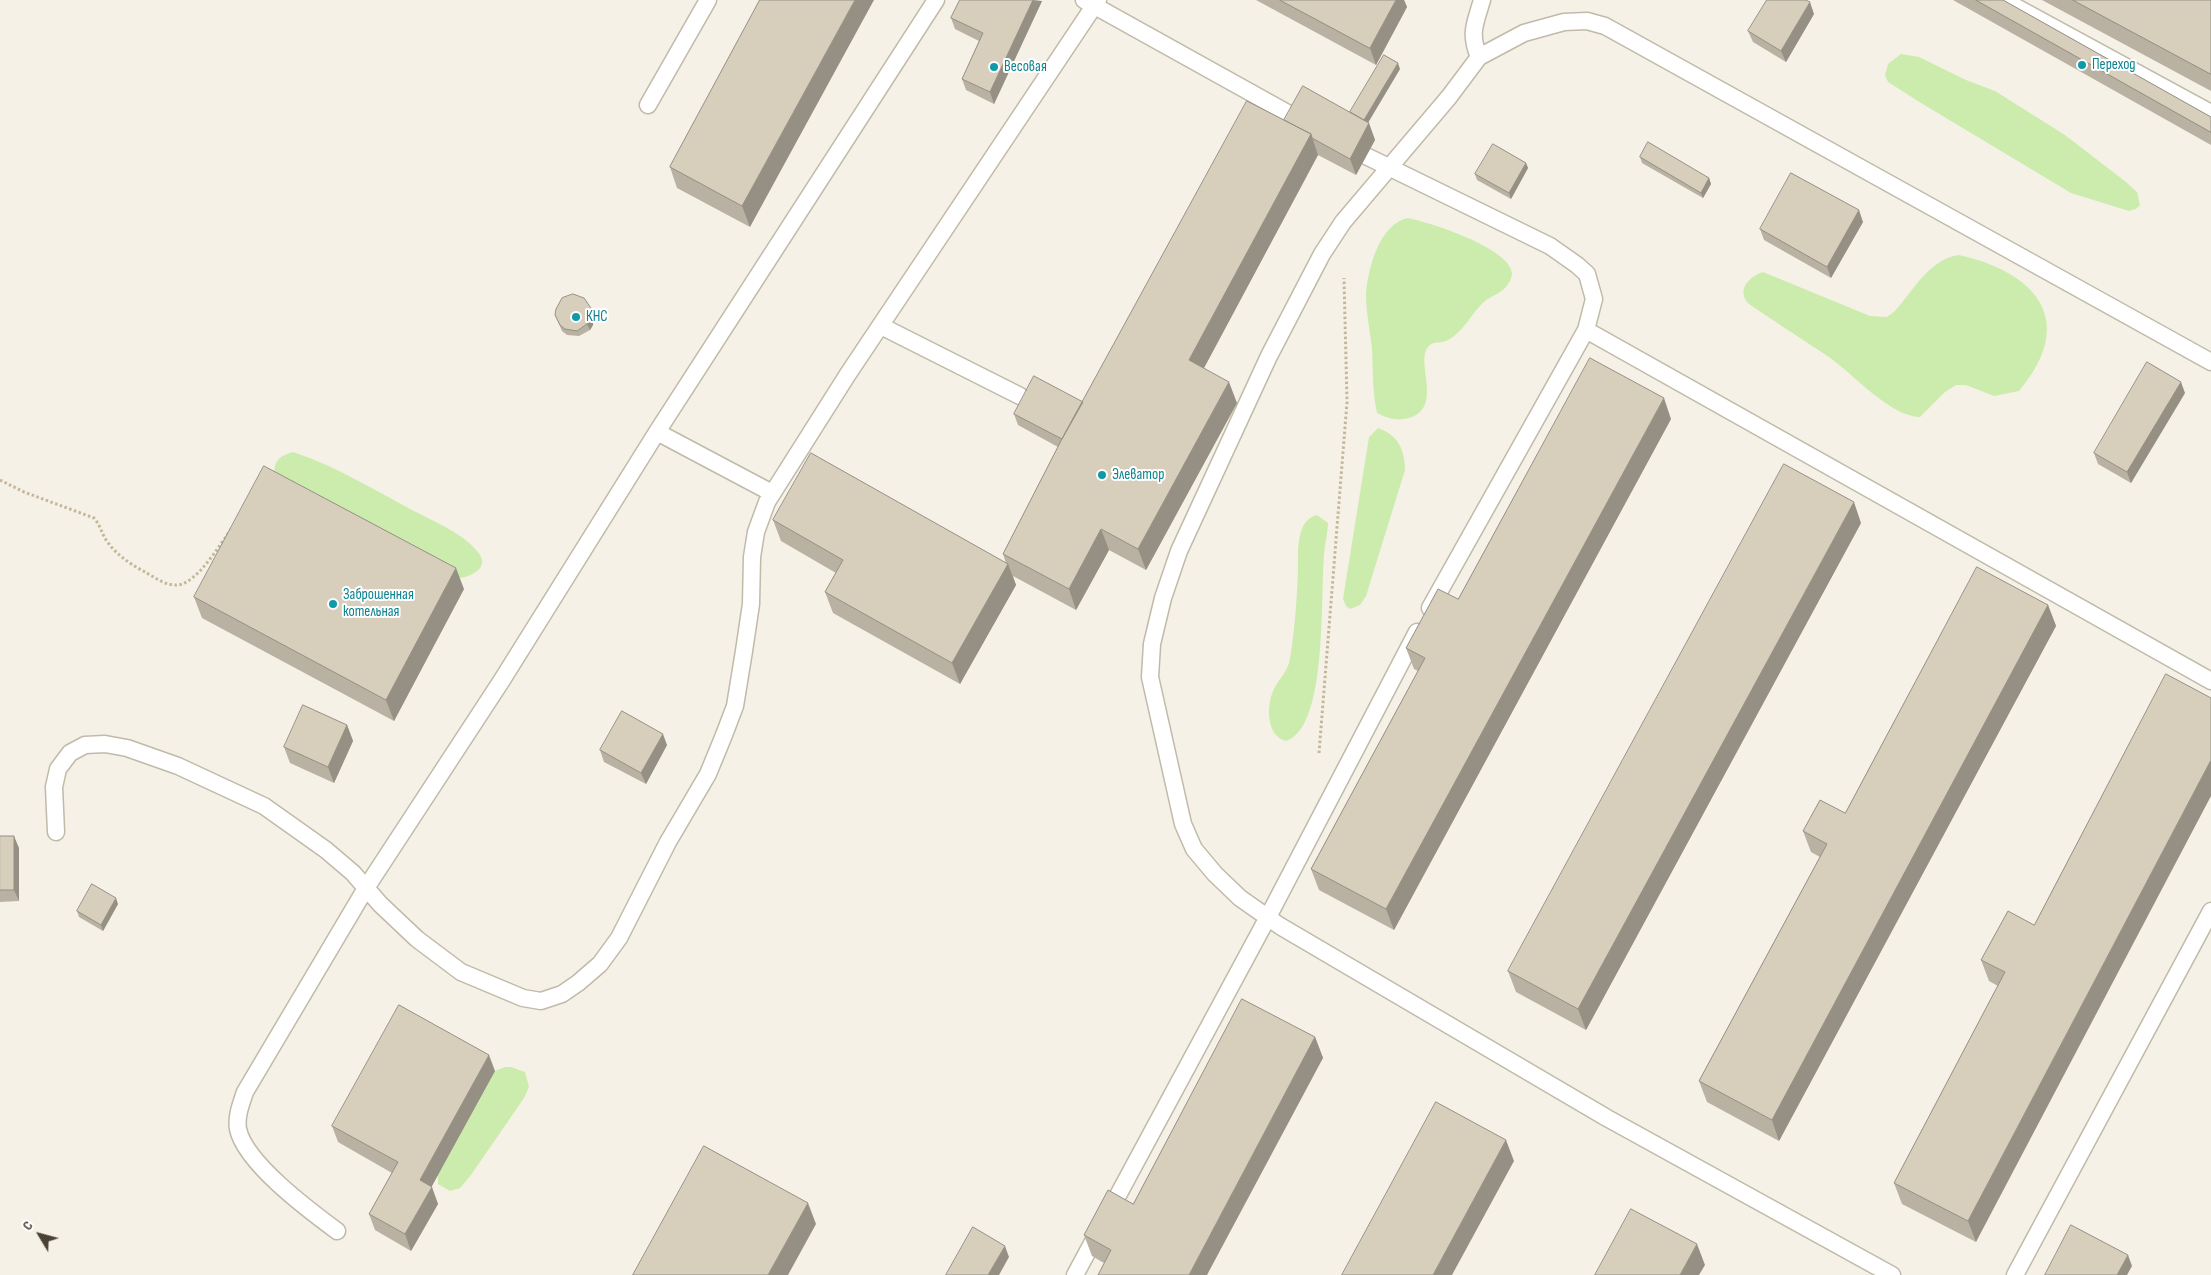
<!DOCTYPE html>
<html>
<head>
<meta charset="utf-8">
<style>
  body { margin:0 }
  #map { position:relative; width:2211px; height:1275px; overflow:hidden; background:#f5f1e7; font-family:"Sofia Sans Condensed",sans-serif }
  canvas { display:block }
  .north { position:absolute; left:15px; top:1210px; width:50px; height:50px; -webkit-text-stroke:4px #fff; paint-order:stroke; rotate:307deg; font-size:14px; font-weight:700; line-height:20px; text-align:center; color:#494235 }
  .north::after { content:''; display:block; margin:auto; width:18px; height:22px; background:#494235; clip-path:polygon(50% 0,100% 100%,50% 72%,0 100%) }
</style>
</head>
<body>
<div id="map">
<canvas width="2211" height="1275"></canvas>
<div class="north">С</div>
</div>
<script>
const c = document.querySelector('canvas').getContext('2d');
c.lineJoin = 'round';
function fill(path, color) { c.fillStyle = color; c.fill(path, 'evenodd'); }
function trace(path, color, width, dash) { c.strokeStyle = color; c.lineWidth = width; c.lineCap = dash ? 'butt' : 'round'; c.setLineDash(dash || []); c.stroke(path); }
function drawText(font, color, halo, rows, align = 'center') {
  c.font = font + ' "Sofia Sans Condensed",sans-serif'; c.lineWidth = 4; c.setLineDash([]); c.textBaseline = 'middle'; c.strokeStyle = halo; c.fillStyle = color; for (const [text, x, y, turn = 0] of rows) {
    c.save(); c.translate(x, y); c.rotate((+turn || 0) * Math.PI / 180); c.textAlign = isNaN(turn) ? turn : align; if (halo) c.strokeText(text, 0, 0); c.fillText(text, 0, 0); c.restore();
  }
}
fill(new Path2D(`
  M1901 54 1919 57 1966 80 1995 91 2065 135 2126 182 2137 192 2140 205 2136 209 2129 211 2071 193 1921 103 1888 82 1885 75 1888 64Z
  M1408 218C1429 222 1510 248 1512 273 1512 279 1508 285 1504 289 1498 294 1490 297 1485 301 1472 312 1464 332 1448 340 1441 344 1434 340 1428 347 1415 363 1444 408 1409 418 1397 421 1389 419 1377 413 1372 391 1373 370 1372 348 1370 331 1366 312 1366 294 1368 269 1379 224 1408 218Z
  M1959 255C2035 272 2079 320 2019 391L1994 396 1966 385H1956L1945 392 1920 417C1891 417 1853 374 1829 357 1802 339 1775 322 1749 304 1736 291 1748 277 1763 272L1870 316 1887 317 1895 311C1913 291 1929 259 1959 255Z
  M1378 428C1398 435 1405 450 1405 470L1366 596 1360 605 1350 609 1346 606 1343 599 1369 437Z
  M293 452C336 466 376 491 416 512 437 523 462 533 477 551 491 566 474 576 460 578L288 484 274 473C275 459 280 456 293 452Z
  M1317 515 1328 523C1328 531 1326 538 1325 546 1319 584 1330 727 1286 741 1266 736 1266 705 1274 689 1279 679 1288 671 1290 659 1295 628 1297 598 1298 568 1298 551 1296 520 1317 515Z
  M505 1067H511L525 1072 529 1087 524 1098 471 1175 460 1188 450 1191 438 1184V1175L495 1071Z`), '#ccecad');
const service = new Path2D(`
  M1084 0 1300 120
  M2003 0 2211 113
  M1479 57C1469 33 1475 24 1482 0
  M648 105 708 0
  M1366 156 1550 246 1577 265 1587 274 1594 299 1586 330 1430 608
  M881 326 1020 396
  M1586 330 2211 681
  M657 432 772 493
  M56 832 54 787 58 769 70 753 85 745 105 744 127 748 178 766 264 806 326 850 353 873 380 904 417 939 461 972 523 998 541 1001 562 994 578 983 600 964 619 938 668 842 708 774 724 735 735 706 744 651 751 604 752 557 756 532 767 502 848 374 1098 0
  M337 1231C310 1211 245 1163 238 1129 236 1116 241 1104 245 1092L366 888 502 680 657 432 936 0
  M1075 1275 1268 917 1417 632
  M1892 1275 1607 1118 1280 926 1240 898 1215 874 1194 849 1183 824 1150 677 1152 644 1163 598 1179 551 1269 356 1322 254 1343 222 1449 97 1479 57 1524 33 1564 22 1587 21 1605 26 2211 362
  M2015 1275 2211 911`);
trace(service, '#c1baa9', 19);
trace(new Path2D(`
  M0 480 24 492 94 518C101 526 102 536 109 544 118 556 132 565 145 572 154 577 166 586 177 585 197 584 220 544 232 528
  M1319 753 1347 402 1344 278`), '#c4b799', 3, [2.5, 2.5]);
trace(service, '#fff', 16);
fill(new Path2D(`
  M760 0 750 227 677 188 670 167Z
  M960 0 1042 1 994 104 966 90 962 79 979 41 955 29 951 18Z
  M1256 0H1404L1407 7 1376 65Z
  M1953 0H2003L2211 117V145Z
  M2042 0H2211V91Z
  M1814 14 1786 62 1753 42 1748 31Z
  M1400 69 1368 122 1375 140 1356 175 1318 155 1204 368 1237 403 1146 570 1109 550 1076 610 1013 576 1016 585 960 684 833 613 825 592 836 573 781 541 773 520 1006 563 1003 554 1058 447 1018 425 1014 414 1083 402 1284 120 1350 112Z
  M1640 157 1709 178 1711 184 1703 198 1642 163Z
  M1526 163 1528 168 1511 199 1477 180 1475 174Z
  M1863 222 1831 278 1764 240 1760 229Z
  M593 313V325L590 330 579 336 567 335 562 331 555 315Z
  M2185 393 2131 483 2098 464 2094 453Z
  M1671 419 1394 930 1319 890 1311 869 1418 671 1414 669 1406 648 1458 599Z
  M1861 523 1586 1030 1516 992 1508 971Z
  M464 589 394 721 202 618 194 597Z
  M2048 605 2056 626 1779 1141 1707 1102 1699 1081 1820 857 1811 852 1803 831 1845 813Z
  M347 725 353 741 334 783 290 763 284 747Z
  M667 745 646 784 604 762 600 750Z
  M0 836 19 848V901L0 902Z
  M118 904 103 931 79 917 77 911Z
  M2034 925 1976 1242 1902 1204 1894 1183 1998 986 1989 981 1981 960Z
  M1315 1037 1323 1058 1104 1263 1092 1256 1084 1235 1133 1204Z
  M495 1071 431 1187 438 1204 411 1251 375 1230 369 1214 392 1173 338 1142 332 1126Z`), '#b9b1a2');
fill(new Path2D(`
  M855 0H874L750 227 742 206Z
  M1033 0 1042 1 994 104 990 92Z
  M1396 0H1404L1407 7 1376 65 1370 48Z
  M1810 2 1814 14 1786 62 1781 51Z
  M1398 63 1400 69 1362 133 1360 127Z
  M1369 123 1375 140 1356 175 1350 159Z
  M1311 134 1318 155 1197 381 1189 360Z
  M1526 163 1528 168 1511 199 1509 193Z
  M1709 178 1711 184 1703 198 1701 193Z
  M1859 210 1863 222 1831 278 1827 267Z
  M591 308 593 313V325L590 330 587 324Z
  M1229 382 1237 403 1146 570 1138 549Z
  M2181 382 2185 393 2131 483 2127 472Z
  M1664 398 1671 419 1394 930 1386 909Z
  M1854 502 1861 523 1586 1030 1578 1009Z
  M1101 529 1109 550 1076 610 1069 589Z
  M1008 564 1016 585 960 684 952 663Z
  M456 568 464 589 394 721 386 700Z
  M2048 605 2056 626 1779 1141 1772 1120Z
  M347 725 353 741 334 783 328 767Z
  M663 734 667 745 646 784 641 773Z
  M2211 760V796L1976 1242 1968 1221Z
  M14 836 19 848V901L14 890Z
  M116 898 118 904 103 931 101 925Z
  M1315 1037 1323 1058 1207 1275H1189Z
  M489 1055 495 1071 426 1197 420 1180Z
  M1506 1140 1514 1161 1452 1275H1433Z
  M432 1187 438 1204 411 1251 405 1234Z
  M808 1203 816 1224 788 1275H768Z
  M1697 1244 1705 1265 1699 1275H1680Z
  M1005 1246 1009 1257 999 1275H988Z
  M2128 1255 2132 1266 2127 1275H2117Z`), '#969084');
const building = new Path2D(`
  M760 0H855L742 206 670 167Z
  M960 0H1033L990 92 962 79 983 33 951 18Z
  M1280 0H1396L1370 48Z
  M1767 0H1806L1810 2 1781 51 1748 31Z
  M1976 0H2003L2211 117V132Z
  M2073 0H2211V74Z
  M1384 55 1398 63 1364 120 1350 112Z
  M1303 86 1369 123 1350 159 1312 138 1311 134 1284 120Z
  M1247 101 1311 134 1189 360 1229 382 1138 549 1101 529 1069 589 1003 554 1065 433Z
  M1648 142 1709 178 1701 193 1640 157Z
  M1493 144 1526 163 1509 193 1475 174Z
  M1791 173 1859 210 1827 267 1760 229Z
  M573 294 584 298 591 308V319L587 324 577 331 565 329 560 325 555 315 556 309 562 298Z
  M1590 358 1664 398 1386 909 1311 869 1425 658 1406 648 1438 589 1458 599Z
  M2147 362 2181 382 2127 472 2094 453Z
  M1034 376 1083 402 1062 439 1014 414Z
  M811 453 1008 564 952 663 825 592 843 560 773 520Z
  M1784 464 1854 502 1578 1009 1508 971Z
  M264 466 456 568 386 700 194 597Z
  M1977 567 2048 605 1772 1120 1699 1081 1827 844 1803 831 1820 800 1845 813Z
  M2166 674 2211 698V760L1968 1221 1894 1183 2005 972 1981 960 2008 911 2034 925Z
  M303 705 347 725 328 767 284 747Z
  M622 711 663 734 641 773 600 750Z
  M0 836H14V890H0Z
  M92 884 116 898 101 925 77 911Z
  M1242 999 1315 1037 1189 1275H1098L1111 1250 1084 1235 1108 1190 1133 1204Z
  M399 1005 489 1055 420 1180 432 1187 405 1234 369 1214 398 1162 332 1126Z
  M1436 1102 1506 1140 1433 1275H1342Z
  M704 1146 808 1203 768 1275H633Z
  M1631 1209 1697 1244 1680 1275H1595Z
  M2071 1225 2128 1255 2117 1275H2045Z
  M973 1227 1005 1246 988 1275H946Z`);
fill(building, '#d7cebc');
trace(building, '#969084', 1);
for (const [x, y, r, color] of [
  [2082,65,5,"#0f9aa8"],
  [994,67,5,"#0f9aa8"],
  [576,317,5,"#0f9aa8"],
  [1102,475,5,"#0f9aa8"],
  [333,604,5,"#0f9aa8"]
]) { const dot = new Path2D(); dot.arc(x, y, r, 0, 2 * Math.PI); c.fillStyle = color; c.fill(dot); trace(dot, '#fff', 2); }
drawText('15px', '#0d838f', '#fff', [
  ["Переход",2092,65],
  ["Весовая",1004,67],
  ["КНС",586,317],
  ["Элеватор",1112,475],
  ["Заброшенная",343,595],
  ["котельная",343,612]
], 'left');
</script>
</body>
</html>
